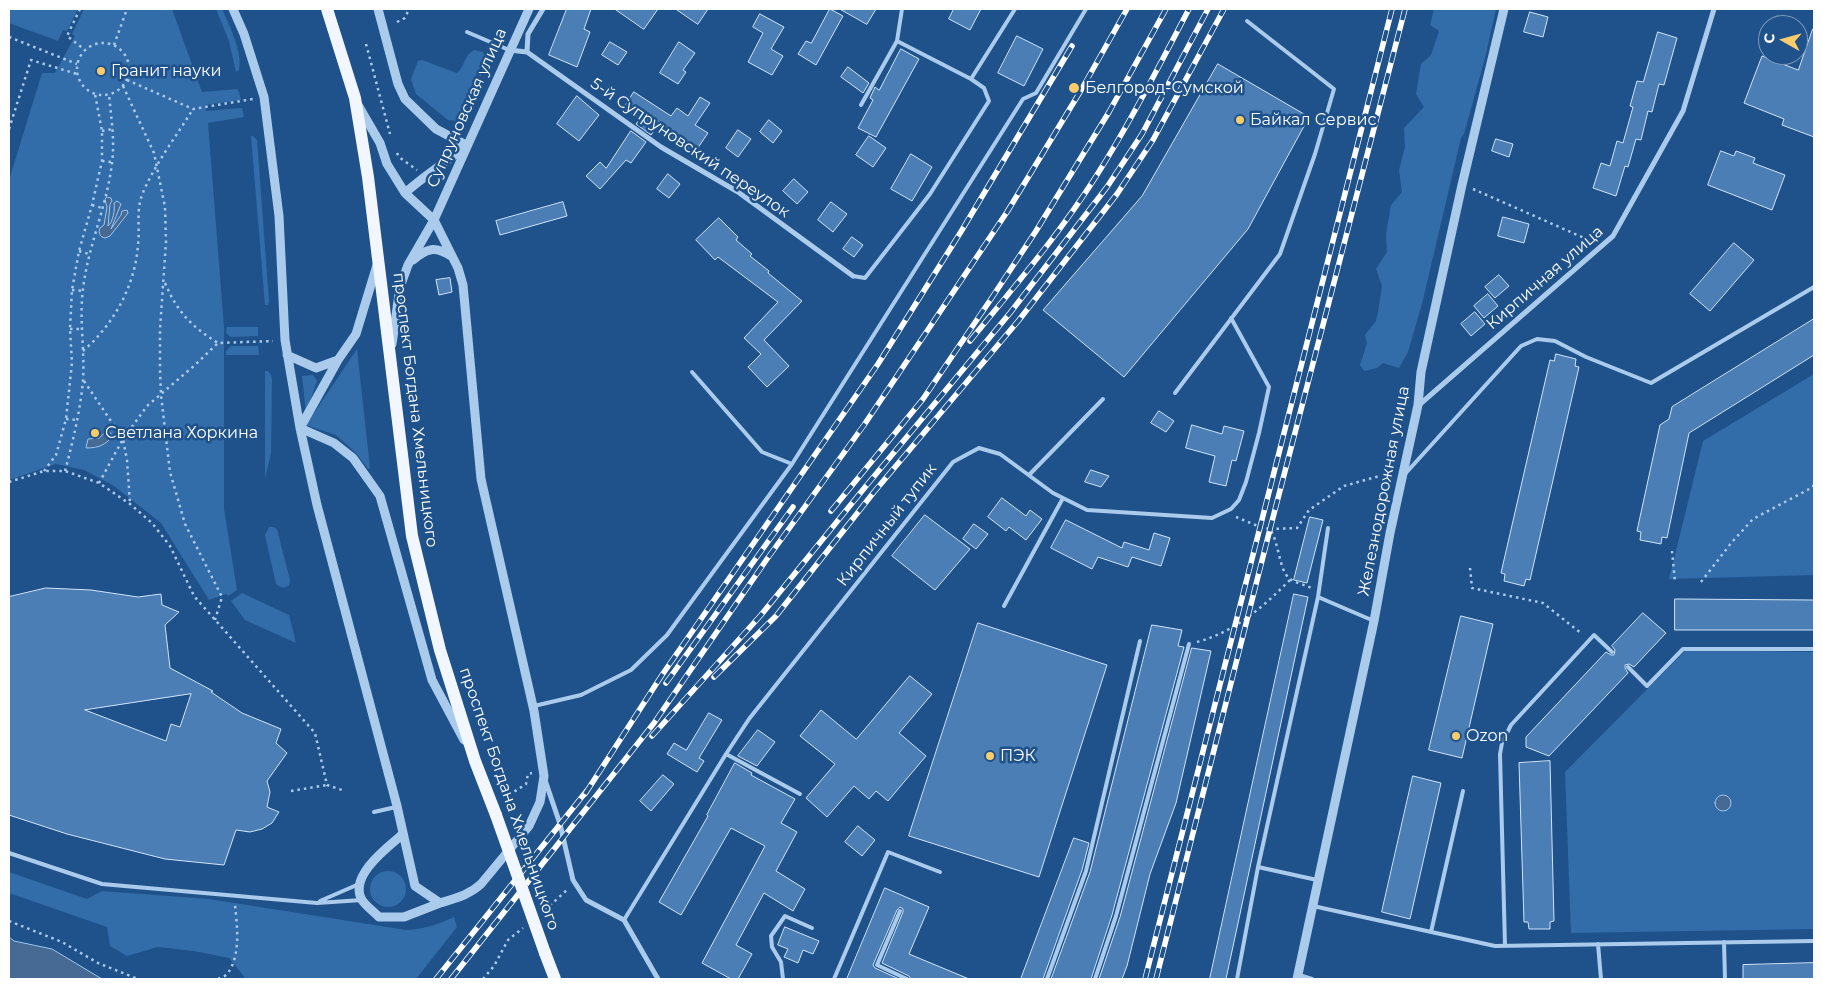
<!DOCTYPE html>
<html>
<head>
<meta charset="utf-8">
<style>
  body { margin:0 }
  #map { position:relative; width:1823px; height:988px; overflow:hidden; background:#1f528b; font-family:Montserrat,sans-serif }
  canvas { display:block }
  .frame { position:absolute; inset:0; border:10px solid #fff; pointer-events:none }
  .north { position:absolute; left:1758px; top:15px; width:50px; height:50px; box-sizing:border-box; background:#1f528b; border:1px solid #7997b9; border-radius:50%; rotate:277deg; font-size:14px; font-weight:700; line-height:20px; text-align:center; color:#fff }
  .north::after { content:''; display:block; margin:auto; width:18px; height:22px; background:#facc6b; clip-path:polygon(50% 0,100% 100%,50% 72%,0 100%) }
</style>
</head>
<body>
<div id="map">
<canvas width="1823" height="988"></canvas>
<div class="frame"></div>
<div class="north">С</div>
</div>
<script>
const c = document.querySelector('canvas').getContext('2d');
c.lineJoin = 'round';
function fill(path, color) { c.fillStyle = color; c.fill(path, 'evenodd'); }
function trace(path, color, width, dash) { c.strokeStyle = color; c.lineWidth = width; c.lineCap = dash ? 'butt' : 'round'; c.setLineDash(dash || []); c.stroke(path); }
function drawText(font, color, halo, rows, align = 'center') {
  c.font = font + ' Montserrat,sans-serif'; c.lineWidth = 5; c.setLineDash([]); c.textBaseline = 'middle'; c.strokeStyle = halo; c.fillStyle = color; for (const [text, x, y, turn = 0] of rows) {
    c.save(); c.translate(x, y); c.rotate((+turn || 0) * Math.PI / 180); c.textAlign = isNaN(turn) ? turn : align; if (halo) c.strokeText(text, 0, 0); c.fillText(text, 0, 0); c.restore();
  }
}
fill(new Path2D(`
  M9 9H78L67 31 63 30 58 41 9 23Z
  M84 9H172L202 92 238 89 241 100 205 105 206 111 242 108 244 117 208 123 224 327V509L237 590 228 596 226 594 209 600 161 523 114 486 84 470 56 464 9 480V180L42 73H55L75 36 72 34Z
  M216 9H222C229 25 243 52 239 70L236 72 229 41Z
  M1434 9H1496L1485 58 1464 134 1461 138 1422 304 1408 352 1399 368 1383 363 1377 368 1364 371 1360 365 1367 343 1365 335 1376 321 1378 312 1382 286 1376 269 1387 252 1386 234 1391 205 1402 192 1399 170 1405 147 1404 128 1424 107 1416 94 1421 64 1431 55 1439 31 1430 25Z
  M474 50 483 52 485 57 468 93 463 109 456 121 448 120 416 94 411 79 418 61 422 60 457 73C465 66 464 55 474 50Z
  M251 136H253L257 140 269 301 268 305H265Z
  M227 327H258V336L231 337 226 333Z
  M231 346H258L259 355H226V351Z
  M357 349 370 468 368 469 356 453 336 435 306 425Z
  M265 371H268L271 375 272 380 271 453 265 479Z
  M1814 374V575L1669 579 1703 441Z
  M313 375 317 381 306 413 302 376Z
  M269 527H273L277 529 290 580 289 585C284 589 281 588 276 584L265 535Z
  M242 593 289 615 296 643 245 620 231 601Z
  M1686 650 1814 652V929L1571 933 1565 772Z
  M370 889a18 18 0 1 1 36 0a18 18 0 1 1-36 0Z
  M9 872 87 899 102 891 209 899 406 930C424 929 437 925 454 917L457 927 416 979H246L229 958 194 951 158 947 127 956 110 946 107 927 9 893Z`), '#326ca9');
const water = new Path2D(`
  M107 197 111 198 112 201 110 204 108 226C113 222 115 210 114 203L117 201 121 204 111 229 121 215 122 211 127 210 128 213 110 236 105 238C100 237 98 233 100 228L104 225 107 207 105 200Z
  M108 430 113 436C105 445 99 448 86 448L88 439 99 438Z
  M1715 803a8 8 0 1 1 16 0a8 8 0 1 1-16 0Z
  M9 937 14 941 52 949 102 979H9Z`);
fill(water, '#466a93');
trace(water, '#9fc6ed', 1);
const building = new Path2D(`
  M567 9H591L584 29 590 32 577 67 549 55Z
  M615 9H658L644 29Z
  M676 9H708L698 24Z
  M830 9 843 16 816 65 798 54 806 41 811 43Z
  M840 9H876L867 24Z
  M954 9H981L970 30 949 19Z
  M1530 12 1548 17 1543 37 1524 32Z
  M760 14 784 27 771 49 783 56 772 75 748 62 763 33 753 27Z
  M1813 29H1814V137L1782 125 1784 119 1744 103 1762 56 1798 70Z
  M1658 32 1677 38 1664 85 1659 84 1652 112 1648 111 1641 140 1636 139 1628 167 1625 166 1616 196 1593 188 1601 163 1610 166 1617 141 1623 143 1633 107 1630 106 1637 81 1643 82Z
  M1017 36 1043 49 1024 86 998 73Z
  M610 42 627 52 618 65 602 55Z
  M679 42 695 53 683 70 686 72 678 84 660 73Z
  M901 49 919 59 876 137 858 128 873 100 870 98 875 87 879 90Z
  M1218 64 1309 117 1248 229 1124 377 1043 310 1142 196Z
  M848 67 869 83 863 93 841 77Z
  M634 92 671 116 677 108 688 116 700 97 710 103 695 125 708 133 693 155 656 128 651 135 636 124 640 119 624 108Z
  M577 96 599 115 579 141 557 124Z
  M769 120 782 131 773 143 760 132Z
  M738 130 751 139 738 157 726 148Z
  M631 131 646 142 631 163 626 160 600 189 586 176 600 162 606 168Z
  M869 136 886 148 873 167 856 155Z
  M1496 139 1513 144 1509 157 1492 151Z
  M1721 151 1734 156 1736 151 1755 158 1753 163 1785 175 1772 210 1708 185Z
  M911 154 932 167 912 201 891 189Z
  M668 174 680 184 669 198 657 189Z
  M794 179 808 192 797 204 783 191Z
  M563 202 567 216 500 235 496 221Z
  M831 202 847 214 833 232 818 220Z
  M1503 217 1529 224 1524 243 1498 236Z
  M719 218 738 237 736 240 752 254 750 256 769 271 768 273 802 301 764 340 789 366 767 387 748 367 761 354 744 338 778 302 718 257 715 260 696 240Z
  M852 237 863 245 854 257 843 249Z
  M1734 243 1754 260 1710 311 1690 294Z
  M1499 275 1509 286 1495 298 1485 287Z
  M450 278 452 292 439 295 436 280Z
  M1488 294 1498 306 1484 318 1474 306Z
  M1475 312 1485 324 1471 336 1461 324Z
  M1814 319V355L1689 433 1667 538 1662 537 1661 544 1640 540 1641 532 1637 531 1660 425 1669 419 1672 407Z
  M1556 354 1576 359 1575 366 1579 367 1530 580 1526 579 1524 586 1504 581 1505 574 1501 573 1550 360 1554 361Z
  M1159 411 1174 421 1166 432 1151 423Z
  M1192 425 1222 434 1224 426 1244 431 1236 461 1232 460 1226 486 1209 482 1215 456 1186 448Z
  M1091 470 1109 476 1101 487 1085 482Z
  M1002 498 1026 516 1030 510 1042 519 1026 540 1009 527 1006 531 988 517Z
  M925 515 970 549 935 590 892 556Z
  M1310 517 1323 520 1307 583 1294 580Z
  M1066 520 1122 548 1124 542 1149 550 1154 533 1170 538 1161 566 1132 557 1128 567 1098 557 1092 569 1051 548Z
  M974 524 988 534 976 549 963 539Z
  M46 588 91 590 138 597 161 594 162 605 179 612 165 625 170 668 213 691 211 692 242 713 281 729 276 743 287 753 267 781 270 792 267 807 279 812 272 823 262 829 250 832 236 830 224 865 165 859 67 834 9 815V597ZM191 694 180 727 171 724 166 741 85 710Z
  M1294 594 1308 597 1226 979H1210Z
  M1675 599 1814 600V630H1675Z
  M1643 613 1666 633 1634 667 1629 664 1625 665V668L1628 673 1549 756 1526 747V737L1606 652 1611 655H1614L1615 650 1612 646Z
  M1461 616 1493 624 1462 758 1429 750Z
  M978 623 1107 665 1039 877 909 836Z
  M1152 625 1182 630 1178 646 1184 647 1112 915 1091 979H1051L1090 872Z
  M1192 648 1211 651 1176 803 1150 874 1127 966 1122 979H1099L1120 917Z
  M910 676 932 694 899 733 926 756 888 801 876 791 869 799 854 786 827 817 806 798 835 764 800 736 821 710 856 739Z
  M709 713 722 720 699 758 704 761 697 772 667 754 674 743 686 750Z
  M758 730 775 742 757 766 738 756Z
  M1550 761 1554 921 1550 922V929H1529L1528 922H1524L1519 763Z
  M735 763 752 773 751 775 795 799 781 823 797 832 776 871 805 889 793 911 764 893 736 945 752 954 738 979H731L702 963 765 846 731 828 681 915 659 902 708 816 707 815Z
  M663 775 674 784 651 811 640 801Z
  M1413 776 1441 783 1410 919 1382 912Z
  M858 826 875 840 862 856 845 842Z
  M1074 838 1089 843 1082 870 1043 979H1021Z
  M885 888 929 907 909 954 969 979H911L909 976 882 963 903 912V909L900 907 897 910 873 965 875 968 899 979H847Z
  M785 927 819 941 813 954 803 950 798 963 784 957 788 949 778 945Z
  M1814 963V979H1743V965Z`);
fill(building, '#4b7eb5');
trace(building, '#d0e4f9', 1);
trace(new Path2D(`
  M80 9 67 36 85 50
  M397 22 405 18 409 9
  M9 37 77 64
  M77 69a26 26 0 1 1 52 0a26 26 0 1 1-52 0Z
  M366 44 390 134
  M114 45 127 9
  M127 80 193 109 253 99
  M123 86 154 153 165 207 166 242 160 329V370L161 395 170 472 185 524 222 597 215 620
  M471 93 488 58
  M9 129 31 60 77 74
  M102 131 113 129
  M397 153 399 157 417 170
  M102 161 112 162
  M1473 189 1591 241
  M92 205 102 208
  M79 251 89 254
  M165 283C178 313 191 326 218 343
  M72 290 83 291
  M70 329H81
  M83 351C114 324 135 286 138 245 140 227 136 212 142 195 154 165 176 137 193 109
  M84 381 123 439 127 460 130 503
  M66 419 78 420
  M44 471 56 455 66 419 72 363 70 329 72 290 79 251 92 205 102 161V131L95 94
  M65 471C73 441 80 412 83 381 85 350 79 320 83 289 88 246 107 206 112 163 115 140 111 117 109 94
  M9 482 44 471H65L99 483 130 504 152 523 170 546 194 596 315 733 327 785 342 790
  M99 483 123 439 147 406 195 365 218 343 273 341
  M1236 517 1260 527 1270 529C1279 542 1279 570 1289 578 1294 583 1304 584 1311 588
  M1270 529 1297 528 1309 510 1344 486 1383 475 1392 476
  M1672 551 1675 582
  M1470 568 1472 588 1543 603 1582 634
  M1701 582 1732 542 1753 519 1813 487 1814 482
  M1197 642C1235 632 1263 607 1290 580
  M291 791 327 785
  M509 795 526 784 528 774 532 773
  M545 910 568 889
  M9 921 62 942 98 963 138 979
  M218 979C222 977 226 976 228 973 241 954 237 926 235 905
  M483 979 494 966 508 940 523 928`), '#abcbec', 2.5, [2.5, 4]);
trace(new Path2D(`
  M467 32 509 50
  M897 41 971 79
  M861 105 897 41 902 9
  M853 276 865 278 930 194 989 101 984 88 971 79 1015 9
  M692 372 762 452 792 464
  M1175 393 1280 254 1315 154 1334 89 1247 21
  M1405 474 1521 346 1537 339 1555 341 1586 357 1651 383 1814 287
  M1029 475 1103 399
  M1318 597 1328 528
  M1004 606 1063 498
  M1628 667 1647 686 1683 649H1814
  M534 706 581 695 631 670 667 635 792 464 1023 99 1036 93 1086 9
  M726 754 800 794
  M374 812 396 807
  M9 853 102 884 317 903 362 900
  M1258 867 1317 880
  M320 901 359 884
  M1313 906 1495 946 1814 941
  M900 911 877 965 907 979
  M624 920 726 754 749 719 953 462 979 448 1000 454 1053 493 1087 510 1212 518 1231 509 1239 500 1246 482 1259 433 1269 387 1231 318
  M1431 932 1463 791
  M1724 942 1725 979
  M1598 944 1601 979
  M1505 946 1500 754 1502 743 1511 725 1594 635 1612 652
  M1299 975 1312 979
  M783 979 781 962 772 947 771 936 785 916 812 928
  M834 979 888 852 940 872
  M1047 979 1086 871 1140 641
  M1095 979 1116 916 1189 644
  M1237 979 1258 867 1318 597 1374 621`), '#abcbec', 4);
trace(new Path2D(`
  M509 50 527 52 661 147 738 192 853 276
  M527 52 528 34 543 9
  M1419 405 1613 236 1683 111 1714 9
  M545 780 560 824 573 880 586 900 624 920 658 979`), '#abcbec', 5);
trace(new Path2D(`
  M233 9 244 34 264 97 279 216 285 340 300 428 317 505 397 806 415 886 440 903C456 898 469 895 481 884L529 826 540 802 544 776 534 711 481 479 463 285 458 268 434 220 405 193 387 164 380 143 358 105
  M378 9 398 84 405 99 436 129 466 145
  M405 193C424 176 445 163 464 147
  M413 260C427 248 435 246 451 256
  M392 344 400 287 408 265 434 220 529 9
  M287 355 316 368 338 360
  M300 428 334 443 353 458 380 496 432 680 464 740
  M300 428 338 360 356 334 377 265
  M403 834C388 847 348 876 362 900 366 906 374 912 379 917H404L440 903
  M1297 979 1374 621 1390 533 1418 405 1421 372 1462 185 1504 9`), '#abcbec', 9);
trace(new Path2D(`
  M327 9 355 98 368 177 412 536 440 650 475 761 496 815
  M545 953 555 979`), '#f1f6ff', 12);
const rail = new Path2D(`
  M970 341C1013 288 1058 236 1095 178 1130 123 1159 66 1189 9
  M831 511 923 399 991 299 1036 231 1109 112 1166 9
  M714 677 776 616 874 492 1019 320 1117 194 1153 140 1224 9
  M666 683 793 507
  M652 736 761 615 866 486 1010 313 1107 187 1142 134 1208 9
  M585 794 662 675 878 364 962 230 1072 46
  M436 979 589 788
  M451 979 654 723 767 559 864 425 1007 212 1080 92 1127 9
  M1145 979 1392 9
  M1156 979 1270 529 1405 9`);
trace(rail, '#fff', 5.5);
trace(rail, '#1f528b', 4, [11]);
trace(new Path2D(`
  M496 815 545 953`), '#f1f6ff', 12);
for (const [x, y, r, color] of [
  [101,71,5,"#facc6b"],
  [1074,88,6,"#facc6b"],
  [1240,120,5,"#facc6b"],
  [95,433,5,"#facc6b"],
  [1456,736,5,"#facc6b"],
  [990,756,5,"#facc6b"]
]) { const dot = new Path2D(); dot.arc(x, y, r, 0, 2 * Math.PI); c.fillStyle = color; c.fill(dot); trace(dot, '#1f528b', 2); }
drawText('16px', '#fff', '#1f528b', [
  ["Гранит науки",111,71],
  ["Белгород-Сумской",1085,88],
  ["Байкал Сервис",1250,120],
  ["Светлана Хоркина",105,433],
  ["Ozon",1466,736],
  ["ПЭК",1000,756]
], 'left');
drawText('16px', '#fff', '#1f528b', [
  ["Супруновская улица",467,108,-66],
  ["5-й Супруновский переулок",690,148,34],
  ["Кирпичная улица",1545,278,-41],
  ["проспект Богдана Хмельницкого",415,410,83],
  ["Железнодорожная улица",1384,491,-79],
  ["Кирпичный тупик",887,525,-52],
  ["проспект Богдана Хмельницкого",509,799,71]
]);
</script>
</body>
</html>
